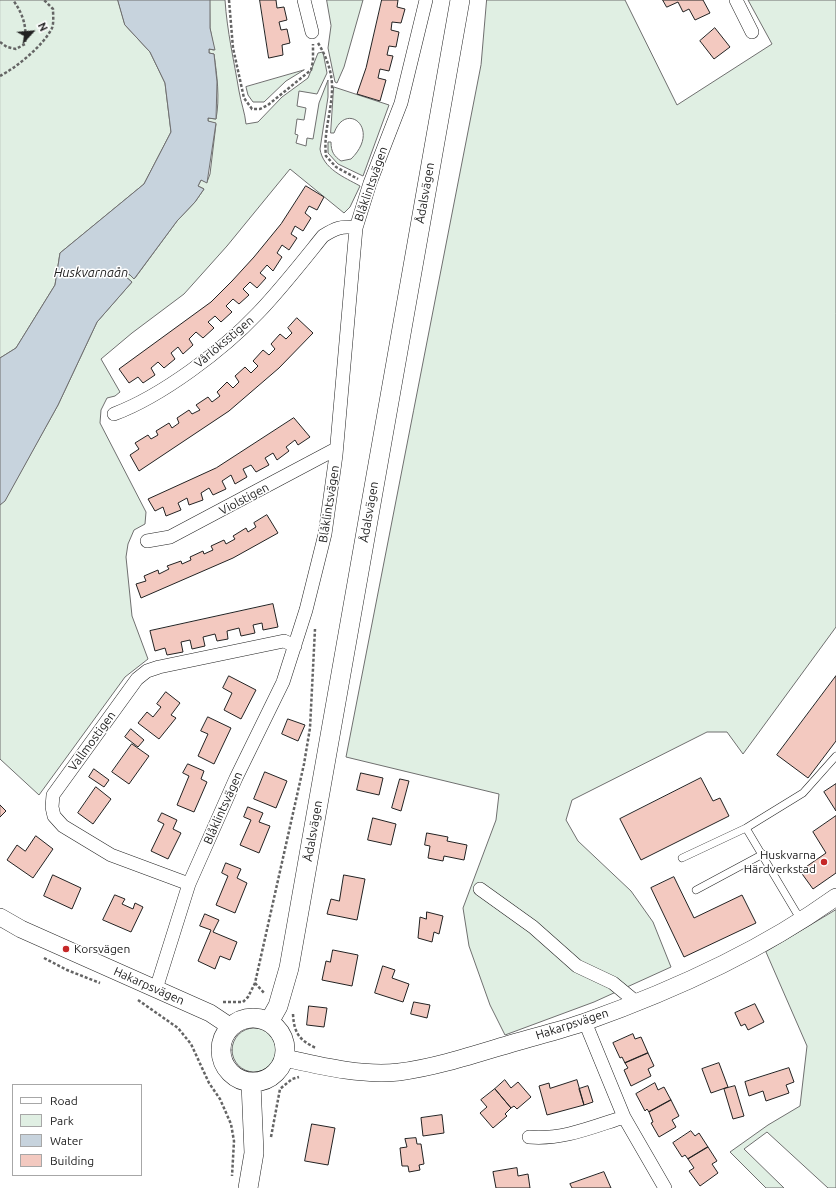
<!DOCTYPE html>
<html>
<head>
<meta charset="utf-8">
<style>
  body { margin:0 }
  #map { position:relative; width:836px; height:1188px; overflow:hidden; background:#fff; font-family:Ubuntu,sans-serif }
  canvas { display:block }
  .legend { position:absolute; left:12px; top:1084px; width:130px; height:92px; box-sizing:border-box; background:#fff; border:1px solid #a7a7a7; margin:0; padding:5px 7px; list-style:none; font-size:12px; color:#222 }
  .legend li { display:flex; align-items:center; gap:8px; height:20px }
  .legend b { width:20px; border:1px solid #a7a7a7 }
  .north { position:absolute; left:12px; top:12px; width:40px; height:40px; -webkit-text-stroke:3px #fff; paint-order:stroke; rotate:64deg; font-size:11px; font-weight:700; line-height:16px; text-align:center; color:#222 }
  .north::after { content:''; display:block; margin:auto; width:14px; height:18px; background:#222; clip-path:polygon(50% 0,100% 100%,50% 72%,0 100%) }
</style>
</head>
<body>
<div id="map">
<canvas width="836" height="1188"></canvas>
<ul class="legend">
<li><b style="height:5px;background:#fff"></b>Road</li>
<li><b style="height:11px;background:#e0efe3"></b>Park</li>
<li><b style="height:11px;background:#c7d3dd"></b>Water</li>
<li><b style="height:11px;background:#f3c9c0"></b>Building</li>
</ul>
<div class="north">N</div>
</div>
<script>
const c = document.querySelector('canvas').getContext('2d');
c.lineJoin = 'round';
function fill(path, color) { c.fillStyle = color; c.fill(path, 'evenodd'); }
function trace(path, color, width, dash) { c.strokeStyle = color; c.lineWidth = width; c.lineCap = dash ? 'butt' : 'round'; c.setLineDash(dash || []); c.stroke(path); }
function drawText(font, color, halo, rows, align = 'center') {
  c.font = font + ' Ubuntu,sans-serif'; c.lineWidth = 3; c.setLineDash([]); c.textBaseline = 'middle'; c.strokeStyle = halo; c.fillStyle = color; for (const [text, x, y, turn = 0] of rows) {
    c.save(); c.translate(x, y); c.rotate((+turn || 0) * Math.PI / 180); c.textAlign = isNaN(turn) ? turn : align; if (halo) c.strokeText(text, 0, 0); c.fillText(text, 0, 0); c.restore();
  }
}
const green = new Path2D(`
  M0 0H118L125 25 150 52 165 83 171 132 144 184 60 253 55 285 16 348 0 358Z
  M210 0H225C227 31 234 61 239 91 241 103 245 113 246 124L258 122 282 97 308 78 318 53 323 52 327 73 317 94 299 91 297 106 306 108 304 120 297 119 295 134 298 135 296 143 306 146 307 138 313 139 319 103 328 80V97L320 149C323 169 344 177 360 186L350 207 344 213 290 169 227 246 184 294 132 333 101 359 120 392 115 396 107 398 101 410 100 423 146 512 145 524 134 530 128 544 126 557 132 616 148 659 125 677 39 795 0 759V505L5 500 58 405 97 322 132 282 126 277 128 274 135 278 177 221 195 202 204 189 198 186 201 180 207 182 210 174 216 124 208 121V118L216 119C220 98 217 76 214 54L209 53V49L214 50 210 28Z
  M327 0H363L344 67 337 83 335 82 328 48 331 26Z
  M487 0H625L677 105 772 44 748 0H836V627L743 754 727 732H707L572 800 566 820 578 841 631 891 653 922 671 967 594 1002 505 1035 490 1005 469 946 463 908 496 820 499 794 346 757 481 65Z
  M304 70 286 81 264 102H253L248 95 246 87Z
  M334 87 389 105 363 176 338 164 328 153V142H331C331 152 334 156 341 161L351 159C382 129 346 100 334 133H331Z
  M836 910V1188H828L767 1132 744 1149 784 1188H766L730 1152 768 1125 800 1106 807 1046 766 952Z
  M232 1050a22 22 0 1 1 44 0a22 22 0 1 1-44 0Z`);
fill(green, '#e0efe3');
trace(green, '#6f6f6f', 1);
const water = new Path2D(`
  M118 0H210V28L215 50 209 49V53L214 54 217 82 216 119 208 118V121L216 123 207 183 201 180 198 186 204 189 195 202 177 221 134 279 129 274 126 277 132 282 97 322 58 405 5 501 0 505V358L16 348 55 285 60 253 144 184 171 132 165 83 150 52 125 25Z`);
fill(water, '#c7d3dd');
trace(water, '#6f6f6f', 1);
const building = new Path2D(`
  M260 0H276L277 8 284 7 287 20 279 22 281 30 287 29 290 43 282 45 283 55 269 58Z
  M382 0H398L397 7 405 9 401 23 392 22 391 30 399 32 396 47 389 46 387 55 393 56 389 71 380 69 378 78 386 80 380 101 357 94 366 68Z
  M663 0H703L710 13 695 20 689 9 683 12 678 2 667 7Z
  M715 28 730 47 714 59 700 41Z
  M306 186 324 197 317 210 309 206 305 213 311 218 303 231 295 226 291 234 297 238 289 250 282 245 277 253 282 257 273 271 267 265 260 273 266 278 257 288 250 282 243 289 249 295 239 304 233 299 226 306 232 312 221 322 215 316 208 322 214 328 203 338 196 332 189 339 193 345 183 354 178 347 171 353 175 359 164 368 158 362 151 368 155 375 143 383 138 377 129 383 119 369 211 302 232 281 254 257 281 224Z
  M297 318 313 333 279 368 229 411 139 471 130 455 139 449 135 443 148 435 151 439 158 435 156 431 169 423 172 428 179 423 177 418 189 410 192 414 200 410 196 405 208 397 212 402 220 396 217 392 227 382 233 388 239 382 235 376 245 367 251 373 258 366 253 361 263 350 269 355 275 349 271 344 280 334 286 339 292 333 288 328Z
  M294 418 310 437 298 445 295 440 286 447 289 451 277 460 273 453 265 458 269 465 256 472 251 465 243 469 247 477 235 484 231 475 222 481 226 489 213 495 209 488 201 493 203 500 189 505 187 498 178 503 181 510 166 516 163 507 155 511 148 499 216 468Z
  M267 515 278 533 233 558 141 598 136 584 146 581 144 576 158 570 159 574 169 569 167 566 181 561 182 564 191 560 190 557 203 551 204 554 213 550 211 546 224 540 226 544 235 539 233 536 246 528 248 532 256 527 254 523Z
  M273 604 278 627 263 630 262 623 253 625 255 633 241 636 239 628 227 631 228 639 217 641 215 634 203 637 205 646 192 649 190 640 181 642 183 652 167 655 165 648 155 651 150 631Z
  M229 676 256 690 241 719 224 710 232 693 223 688Z
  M836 676V741L808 778 777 755Z
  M166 692 180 703 171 715 176 718 159 739 138 723 147 712 153 717 161 707 157 704Z
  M208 717 231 728 214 764 198 756 208 734 201 731Z
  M288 719 305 725 298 741 282 734Z
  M131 729 144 740 138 747 125 737Z
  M132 744 149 756 129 784 112 772Z
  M188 764 204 771 201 779 207 782 194 812 177 805 189 776 183 773Z
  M94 769 109 780 104 787 89 777Z
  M265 772 287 781 276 808 254 799Z
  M361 773 383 778 379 795 357 790Z
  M701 778 713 801 720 798 729 816 641 860 620 819Z
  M400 779 409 781 401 811 392 808Z
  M836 784V811L824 792Z
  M96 787 111 799 93 824 78 813Z
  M0 805 6 811 0 817Z
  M248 807 263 813 259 822 270 826 259 853 240 845 251 820 244 817Z
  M162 813 177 820 173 829 181 833 168 859 151 851 164 824 158 821Z
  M836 816V873L813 889 800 871 826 853 813 832Z
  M373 818 396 824 391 845 368 840Z
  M427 833 448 837 447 841 467 845 464 860 444 856 443 861 428 858 430 846 425 845Z
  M36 836 53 849 33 878 7 860 17 845 25 851Z
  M226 863 241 869 237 878 247 883 235 913 216 905 228 876 222 873Z
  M53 875 81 888 72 909 44 896Z
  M344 875 365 879 357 920 327 914 331 899 339 901Z
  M674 877 694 918 742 895 756 923 684 957 651 888Z
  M115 895 125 899 122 904 133 909 135 903 143 907 131 932 103 920Z
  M427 912 443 916 439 934 434 932 432 942 418 938 420 917 426 919Z
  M205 914 219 920 213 932 237 942 230 960 220 956 215 969 198 961 211 930 200 926Z
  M333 950 358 955 352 986 322 980 326 961 330 962Z
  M383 966 395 970 392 978 409 984 403 1002 375 993Z
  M414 1002 430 1005 427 1018 411 1014Z
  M755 1004 764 1022 748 1030 745 1024 741 1026 735 1013Z
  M309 1006 327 1008 324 1027 307 1025Z
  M633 1034 635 1039 641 1037 648 1053 625 1063 622 1057 620 1058 613 1043Z
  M648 1053 654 1066 648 1069 651 1076 631 1086 624 1070 628 1068 625 1063Z
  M719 1063 728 1087 711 1093 702 1069Z
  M789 1068 794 1082 786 1085 789 1093 766 1101 763 1091 749 1096 745 1082Z
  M505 1080 511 1088 518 1082 531 1097 517 1109 514 1106 511 1108 495 1089Z
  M577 1080 584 1105 547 1115 539 1086 549 1083 550 1088Z
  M655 1083 658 1090 664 1087 671 1100 649 1112 647 1109 645 1111 636 1094Z
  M588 1086 593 1102 584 1105 579 1089Z
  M735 1086 744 1116 733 1119 724 1089Z
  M495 1089 511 1108 505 1114 507 1116 493 1128 480 1113 487 1107 481 1100Z
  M671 1100 679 1116 672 1120 676 1127 659 1137 651 1123 653 1122 649 1112Z
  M442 1115 444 1133 423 1136 421 1118Z
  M312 1124 335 1128 328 1165 305 1161Z
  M691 1131 695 1136 699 1133 708 1147 688 1159 685 1155 682 1157 673 1143Z
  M416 1138 417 1144H421L424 1164 419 1165 420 1170 409 1172 408 1166H402L400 1148 407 1147 405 1139Z
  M708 1147 717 1161 712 1164 718 1173 700 1186 689 1171 694 1168 688 1159Z
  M517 1168 518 1176 528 1174 530 1188H496L493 1172Z
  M604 1172 611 1188H572L570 1184Z`);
fill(building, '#f3c9c0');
trace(building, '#222', 1);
const service = new Path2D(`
  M746 828 803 793 836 756
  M682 858 746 828 796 912 803 919
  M696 890 763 854`);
const minor = new Path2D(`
  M304 0 312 32
  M736 0 752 32
  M114 414C162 396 223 350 258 313 281 289 302 262 323 236 334 229 342 225 356 228
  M147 541 170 537 332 451 336 455
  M189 884 111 855 63 826 54 816 52 807 53 795 137 679 147 671 159 667 284 641 295 646
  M480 889 533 927 577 966 613 983 636 1002
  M156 989 189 884 236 778 283 682 306 610 325 534 336 455 356 228 370 183 401 103 426 0
  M585 1022 624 1117 665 1188
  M529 1137C563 1140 592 1127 624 1117`);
const tertiary = new Path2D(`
  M0 917 21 929 210 1013 231 1027
  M285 1058C321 1066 361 1076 399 1072 437 1067 476 1054 513 1043 537 1036 562 1030 585 1022 672 991 761 951 836 897`);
const secondary = new Path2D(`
  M221 1050a32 32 0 1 1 64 0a32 32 0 1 1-64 0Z
  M269 1022 278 1006 289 968 460 0
  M248 1188 254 1153 251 1083`);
trace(service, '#222', 8);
trace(minor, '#222', 14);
trace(tertiary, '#222', 18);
trace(secondary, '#222', 20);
trace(new Path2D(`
  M229 0 233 48 244 98 252 109H260L268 105 311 70 313 61V44
  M0 42 7 47 16 49 25 44C27 26 23 14 13 0
  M318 43C326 56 331 69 332 84 333 108 323 131 326 156L336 167 358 179
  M0 76C17 67 44 45 52 28 54 23 53 14 53 9L44 0
  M44 958 67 970 100 983
  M255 983 265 994
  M138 1000 178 1028 191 1044 209 1083 220 1099 231 1124 234 1141 232 1176
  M223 1002H243L248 997 255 983 304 764 310 728 315 629
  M293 1014C294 1033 299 1040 316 1048
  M271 1137 280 1089 292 1079 299 1077`), '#646464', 2.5, [3, 2]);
trace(service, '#fff', 7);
trace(minor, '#fff', 13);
trace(tertiary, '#fff', 17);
trace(secondary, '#fff', 19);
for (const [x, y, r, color] of [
  [824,862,4,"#c62828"],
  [66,949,4,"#c62828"]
]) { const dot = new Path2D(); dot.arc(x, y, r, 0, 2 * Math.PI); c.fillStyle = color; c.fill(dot); trace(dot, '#fff', 1.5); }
drawText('12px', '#222', '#fff', [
  ["Blåklintsvägen",371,184,-71],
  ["Ådalsvägen",425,193,-80],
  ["Vårlöksstigen",224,342,-40],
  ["Violstigen",244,499,-28],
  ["Blåklintsvägen",329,504,-81],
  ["Ådalsvägen",369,512,-80],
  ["Vallmostigen",92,741,-54],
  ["Blåklintsvägen",223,808,-66],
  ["Ådalsvägen",313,831,-80],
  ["Hakarpsvägen",149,986,24],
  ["Hakarpsvägen",572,1024,-18]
]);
drawText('12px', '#222', '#fff', [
  ["Huskvarna",816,855],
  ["Härdverkstad",816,869],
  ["Korsvägen",74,949,"left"]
], 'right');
drawText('italic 13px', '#222', '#fff', [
  ["Huskvarnaån",91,273]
]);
</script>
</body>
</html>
